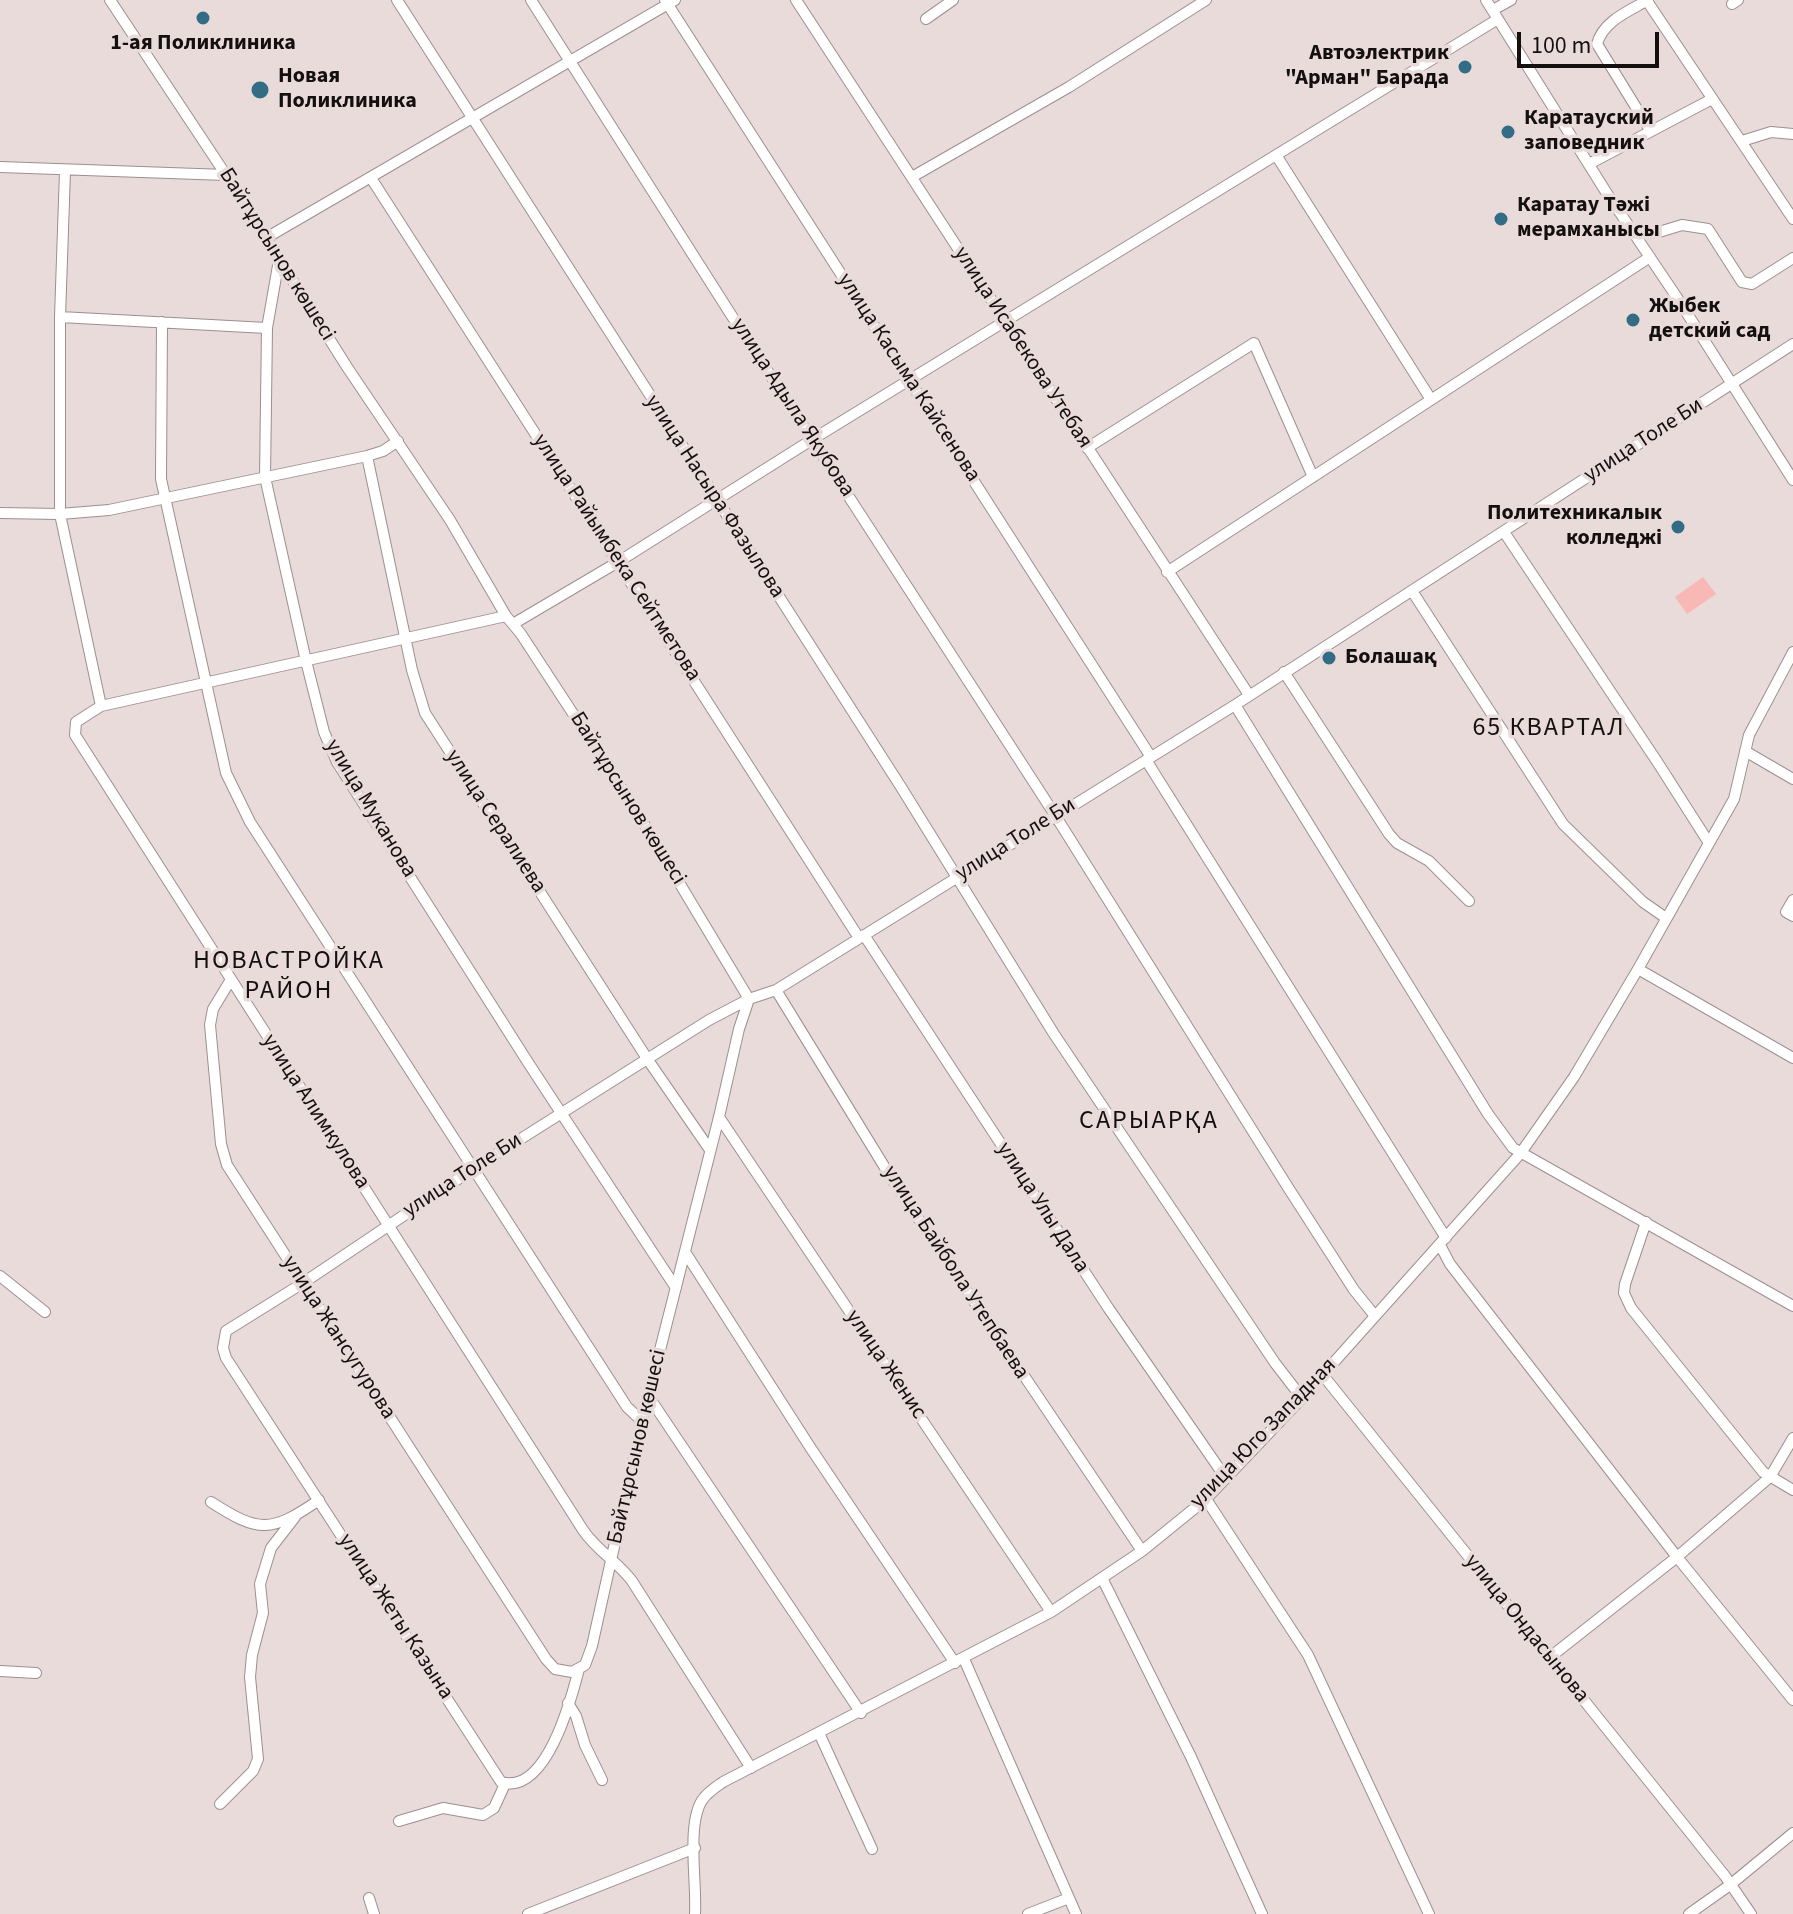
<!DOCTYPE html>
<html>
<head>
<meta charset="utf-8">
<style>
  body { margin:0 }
  #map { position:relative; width:1793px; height:1914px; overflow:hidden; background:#e9dbda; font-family:"Source Sans 3",sans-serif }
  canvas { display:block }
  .scale { position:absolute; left:1517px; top:32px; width:142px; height:36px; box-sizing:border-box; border:4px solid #151010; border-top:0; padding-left:10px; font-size:24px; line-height:28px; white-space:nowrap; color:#151010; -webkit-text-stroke:6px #e9dbda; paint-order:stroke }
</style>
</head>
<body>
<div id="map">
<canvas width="1793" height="1914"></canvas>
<div class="scale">100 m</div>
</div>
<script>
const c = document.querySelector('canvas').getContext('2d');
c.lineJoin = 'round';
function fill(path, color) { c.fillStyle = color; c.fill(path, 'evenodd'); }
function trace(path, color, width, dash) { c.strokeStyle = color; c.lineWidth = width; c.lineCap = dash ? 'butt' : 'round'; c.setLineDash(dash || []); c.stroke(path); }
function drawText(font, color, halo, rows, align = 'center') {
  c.font = font + ' "Source Sans 3",sans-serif'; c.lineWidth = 7; c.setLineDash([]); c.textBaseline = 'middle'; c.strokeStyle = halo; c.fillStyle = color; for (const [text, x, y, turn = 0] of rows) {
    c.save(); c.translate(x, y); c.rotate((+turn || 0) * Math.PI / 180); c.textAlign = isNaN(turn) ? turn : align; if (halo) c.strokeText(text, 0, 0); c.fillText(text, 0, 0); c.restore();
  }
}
fill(new Path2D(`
  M1703 577 1716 594 1687 614 1675 597Z`), '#f8b8b6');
const street = new Path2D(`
  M110 0 226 175 347 367 450 520 506 616 521 634 632 804 749 999 739 1029 719 1117 642 1421 592 1646 585 1665 572 1672 555 1669 546 1659 227 1165 221 1144 210 1025 213 1009 230 981
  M397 0 901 787 1054 1034 1275 1363 1302 1398
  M531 0 728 310 1055 815 1289 1189 1354 1290 1375 1316
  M665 0 1151 757
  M796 0 1249 695
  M1486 0 1606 192 1676 296 1793 480
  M1648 0C1629 11 1603 21 1597 44L1650 130
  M1647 1 1793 219
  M1732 4 1738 0
  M1493 10 1511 0
  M926 19 953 0
  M1742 141 1771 132 1793 134
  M1276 155 1430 398
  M1589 164 1712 99
  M0 167 226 175
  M65 171 60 317V514L101 706
  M912 177 1069 87 1206 0
  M371 178 859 938
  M1659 232 1682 225 1708 229 1742 282 1752 284 1793 258
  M266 238 675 0
  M279 260 267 328 265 477 306 661 324 732 337 762 529 1064 676 1288
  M60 317 267 328
  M162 322 161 479 226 773 250 822 627 1407 642 1421
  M1087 448 1254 343 1313 477
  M367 456 412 670 425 713 648 1060 710 1150
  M0 513 60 514 109 510 367 456 383 451 398 441
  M1504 532 1658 763 1709 843
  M1167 572 1650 257
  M1412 591 1563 824 1643 902 1666 918
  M506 616 101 706 76 722 75 735 583 1530C597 1551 617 1561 632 1581L751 1768
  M513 624 618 562 813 439 1498 19
  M1284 672 1389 834 1397 843 1429 861 1469 901
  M1235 705 1488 1114 1513 1148 1793 1306
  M1745 751 1793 779
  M1146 760 1446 1238
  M1793 900 1786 912 1793 916
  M864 935 1109 1309 1225 1477
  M1638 969 1793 1058
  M776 990 895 1184 1142 1551
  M719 1117 1051 1612
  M1646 1222 1625 1284 1624 1293 1631 1308 1763 1472 1793 1490
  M1440 1245 1450 1264 1677 1557 1793 1700
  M685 1252 810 1447 955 1663
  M0 1276 45 1312
  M1322 1374 1725 1876 1751 1914
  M649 1397 861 1713
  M1206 1499 1308 1655 1429 1914
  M211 1502C259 1533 271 1533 319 1500
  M1102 1578 1191 1757 1262 1914
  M1549 1658 1677 1557 1770 1477 1793 1438
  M964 1659 1076 1914
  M579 1669C571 1700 546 1796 501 1782L226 1358 223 1348 226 1331 303 1283 473 1169 709 1020 749 999 776 990 1235 705 1793 344
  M0 1671 36 1673
  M568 1703 576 1716 585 1745 602 1780
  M819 1733 872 1849
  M220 1804 253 1771 258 1759 250 1677 252 1655 263 1613 260 1584 271 1548 295 1517
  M399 1821 443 1808 483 1815 494 1808 505 1784
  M369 1898 374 1914
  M528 1914 695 1848
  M695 1914C697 1883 686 1822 703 1799 708 1792 716 1787 723 1782L1051 1612 1142 1551 1206 1499 1302 1398 1520 1154 1574 1077 1638 969 1734 799 1749 735 1793 652
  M1028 1914 1069 1898
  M1689 1914 1730 1885 1793 1833`);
trace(street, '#9c8f8f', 12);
trace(street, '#fff', 10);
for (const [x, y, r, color] of [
  [203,18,8,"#336c85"],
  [1465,67,8,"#336c85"],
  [260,90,10,"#336c85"],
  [1508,132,8,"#336c85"],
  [1501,219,8,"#336c85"],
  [1633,320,8,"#336c85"],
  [1678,527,8,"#336c85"],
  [1329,658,8,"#336c85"]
]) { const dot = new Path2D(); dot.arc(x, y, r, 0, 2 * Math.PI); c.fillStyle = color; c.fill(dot); trace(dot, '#e9dbda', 3); }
drawText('bold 22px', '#151010', '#e9dbda', [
  ["1-ая Поликлиника",203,44,"center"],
  ["Автоэлектрик",1449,54,"right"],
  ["\"Арман\" Барада",1449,79,"right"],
  ["Новая",278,77],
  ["Поликлиника",278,102],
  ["Каратауский",1524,119],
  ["заповедник",1524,144],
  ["Каратау Тәжі",1517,206],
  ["мерамханысы",1517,231],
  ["Жыбек",1649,307],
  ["детский сад",1649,332],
  ["Политехникалык",1662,514,"right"],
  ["колледжі",1662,539,"right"],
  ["Болашақ",1345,658]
], 'left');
drawText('22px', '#151010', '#e9dbda', [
  ["Байтұрсынов көшесі",276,255,58],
  ["улица Исабекова Утебая",1022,348,57],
  ["улица Касыма Кайсенова",908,378,57],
  ["улица Адыла Якубова",792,408,57],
  ["улица Толе Би",1644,441,-33],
  ["улица Насыра Фазылова",714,497,57],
  ["улица Райымбека Сейтметова",616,558,57],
  ["Байтұрсынов көшесі",627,799,58],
  ["улица Муканова",370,809,59],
  ["улица Сералиева",495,822,57],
  ["улица Толе Би",1016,840,-32],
  ["улица Алимкулова",315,1112,57],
  ["улица Толе Би",463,1176,-33],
  ["улица Улы Дала",1042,1208,57],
  ["улица Байбола Утепбаева",955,1273,57],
  ["улица Жансугурова",338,1338,57],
  ["улица Женис",885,1365,56],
  ["улица Юго Западная",1264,1434,-46],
  ["Байтұрсынов көшесі",638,1447,-77],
  ["улица Жеты Казына",395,1617,57],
  ["улица Ондасынова",1526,1629,51]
]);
c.letterSpacing = '2px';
drawText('26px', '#151010', '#e9dbda', [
  ["65 КВАРТАЛ",1549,729],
  ["НОВАСТРОЙКА",289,962],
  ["РАЙОН",289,992],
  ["САРЫАРҚА",1149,1122]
]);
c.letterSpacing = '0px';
</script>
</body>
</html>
